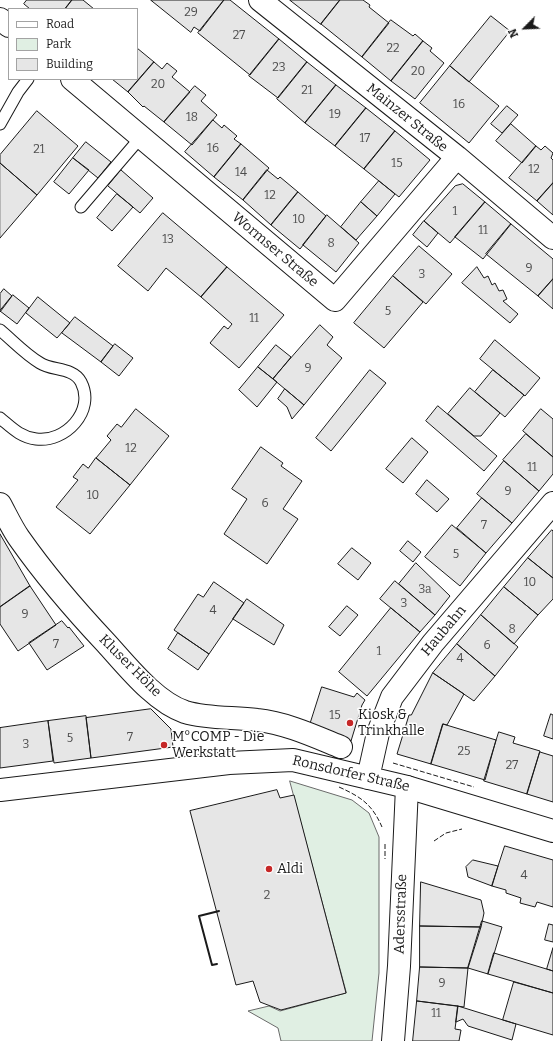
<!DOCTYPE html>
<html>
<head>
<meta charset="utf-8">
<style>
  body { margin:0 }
  #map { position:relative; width:553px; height:1041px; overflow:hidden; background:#fff; font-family:Bitter,serif }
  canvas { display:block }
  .legend { position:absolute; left:8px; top:8px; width:130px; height:72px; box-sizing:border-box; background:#fff; border:1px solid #a3a3a3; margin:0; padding:5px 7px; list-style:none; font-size:12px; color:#1a1a1a }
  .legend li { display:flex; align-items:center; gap:8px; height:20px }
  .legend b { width:20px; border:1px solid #a3a3a3 }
  .north { position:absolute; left:505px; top:8px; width:40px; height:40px; -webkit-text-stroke:3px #fff; paint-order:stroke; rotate:246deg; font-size:11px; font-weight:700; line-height:16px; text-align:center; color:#1a1a1a }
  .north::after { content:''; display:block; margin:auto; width:14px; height:18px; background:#1a1a1a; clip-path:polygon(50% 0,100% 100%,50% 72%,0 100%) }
</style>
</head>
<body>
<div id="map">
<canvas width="553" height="1041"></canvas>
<ul class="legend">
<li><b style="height:5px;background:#fff"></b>Road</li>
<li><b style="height:11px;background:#e0efe3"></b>Park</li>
<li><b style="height:11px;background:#e6e6e6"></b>Building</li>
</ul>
<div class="north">N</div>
</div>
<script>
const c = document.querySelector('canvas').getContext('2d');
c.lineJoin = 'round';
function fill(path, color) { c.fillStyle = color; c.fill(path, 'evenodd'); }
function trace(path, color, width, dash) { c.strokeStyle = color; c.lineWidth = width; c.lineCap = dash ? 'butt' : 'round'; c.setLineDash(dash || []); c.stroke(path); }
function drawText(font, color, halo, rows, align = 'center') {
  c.font = font + ' Bitter,serif'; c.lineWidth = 3; c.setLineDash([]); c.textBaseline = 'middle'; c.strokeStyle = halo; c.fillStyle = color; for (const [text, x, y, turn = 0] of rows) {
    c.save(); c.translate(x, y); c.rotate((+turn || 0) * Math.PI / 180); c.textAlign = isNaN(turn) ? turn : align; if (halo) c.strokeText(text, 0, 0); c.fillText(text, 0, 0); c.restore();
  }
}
const green = new Path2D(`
  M290 781 352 800 369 813 379 837V973L372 1041H281L278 1028 248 1011 269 1006 280 1011 346 993Z`);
fill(green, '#e0efe3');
trace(green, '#6a6a6a', 1);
const building = new Path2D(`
  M27 0H72L65 9H30L24 4Z
  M72 0H83L94 9H65Z
  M151 0H224L200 31 194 27 191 32Z
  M224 0H230L279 39 250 75 198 33Z
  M290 0H340L321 24Z
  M340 0H363L370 5 369 7 389 23 362 57 321 24Z
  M491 16 510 31 469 82 450 66Z
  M391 20 413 36 415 34 423 41 391 81 362 57Z
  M279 39 307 62 278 98 249 76Z
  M423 41 432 48 430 51 444 63 415 99 391 81Z
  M137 48 154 62 128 92 112 79H137Z
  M154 62 162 69 167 63 177 71 172 77 190 92 164 122 144 106 143 107 128 92Z
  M307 62 336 85 305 123 277 99Z
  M450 66 499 106 469 143 420 103Z
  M336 85 366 108 335 146 305 123Z
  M195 86 206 95 201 101 217 115 192 145 164 122Z
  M507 106 518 115 502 133 491 124Z
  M366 108 395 131 364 169 335 146Z
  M37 111 78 146 37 195 0 163V155Z
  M213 120 222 128 224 125 237 136 234 139 241 144 214 177 185 152Z
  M511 124 536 146 522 163 496 141Z
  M395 131 430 160 399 197 364 169Z
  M86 142 111 162 98 178 73 158Z
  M241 144 269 168 243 200 214 177Z
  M536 146 541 150 545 146 553 153 551 158 553 160V183L537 201 509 178Z
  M73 158 89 170 69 194 54 182Z
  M0 163 37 195 0 238Z
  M121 170 153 198 140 213 108 186Z
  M267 170 278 179 280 177 298 192 271 225 243 200Z
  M379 181 395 194 377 216 361 202Z
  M553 183V215L537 201Z
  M463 184 485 202 450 243 424 221 455 186Z
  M298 192 326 216 300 249 271 225Z
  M117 194 133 207 112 231 97 218Z
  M361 202 377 216 356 240 341 227Z
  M485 202 511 224 483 259 455 237Z
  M163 213 227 267 201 297 166 268 148 291 118 266Z
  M327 215 359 243 336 272 303 245Z
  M424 221 438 233 427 247 413 235Z
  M511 224 553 259V279L538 296 486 254Z
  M419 246 452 274 426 304 393 276Z
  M227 267 284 315 239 368 210 343 224 326 228 329 232 324 201 297Z
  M477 267 484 278 488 276 492 285 495 283 499 291 503 290 507 299 503 301 518 314 510 323 462 283Z
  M393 276 423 302 384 348 354 323Z
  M553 279V309L538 296Z
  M4 289 12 296 0 312V294Z
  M13 295 29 308 17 324 0 311Z
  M38 297 70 323 57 338 26 313Z
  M75 317 113 346 101 362 62 333Z
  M320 325 333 337 327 345 342 358 304 405 273 379Z
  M495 340 540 378 525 396 480 359Z
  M115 344 133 358 119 376 101 362Z
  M276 345 291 357 273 379 258 367Z
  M258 367 277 382 257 407 239 390Z
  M370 370 386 383 331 451 316 438Z
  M493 370 524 395 505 417 475 392Z
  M470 388 500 413 481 436H474L448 414Z
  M285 389 304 405 292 419 287 407 278 399Z
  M438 406 497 456 484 471 426 421Z
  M136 409 169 436 130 485 96 458 111 440 107 436 117 424 121 427Z
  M541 409 553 419V457L523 431Z
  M526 434 553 457V474L539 491 503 460Z
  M412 438 428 452 403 483 386 469Z
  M261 447 283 463 281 466 302 481 283 509 298 519 267 564 224 534 247 499 232 489Z
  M96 458 130 485 90 534 56 507 78 480 73 477 83 464 88 468Z
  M504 461 539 491 512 523 477 494Z
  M427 480 449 499 437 512 416 494Z
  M482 498 512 523 486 553 457 528Z
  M452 525 486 553 460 586 425 557Z
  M552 530 553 531V578L528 558Z
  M0 534 30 586 0 607Z
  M408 541 421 552 413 562 400 551Z
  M352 548 371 563 358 580 338 564Z
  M528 558 553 578V599L538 615 504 587Z
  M416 563 450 596 435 615 399 584Z
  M395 581 435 615 420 632 380 599Z
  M214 582 244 603 209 654 174 630 198 594 203 597Z
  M30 586 56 625 18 651 0 624V607Z
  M504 587 538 615 514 644 481 615Z
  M247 599 284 625 274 645 233 619Z
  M347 606 358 615 340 636 329 627Z
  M391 608 420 632 367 696 339 672Z
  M481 615 518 647 495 676 457 644Z
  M62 621 68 628 69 627 84 646 47 670 29 643Z
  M178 633 209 654 198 670 168 649Z
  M457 644 495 676 474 701 433 673Z
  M433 673 464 694 447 725 443 724 431 764 397 754 409 715H411Z
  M322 687 354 697 357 693 365 700 362 705 351 741 309 728Z
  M151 709 171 729 173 747 91 758 86 718Z
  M551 714 553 715V739L544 736Z
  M86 716 91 758 54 763 48 721Z
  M48 721 53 761 0 768V728Z
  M443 724 496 740 485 780 431 764Z
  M499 732 515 737 513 743 540 751 527 794 484 781Z
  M540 752 553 756V802L527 794Z
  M277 790 280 798 294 795 346 993 281 1010 260 1002 253 981 236 985 190 811Z
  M505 846 553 860V907L537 902 535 907 520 903 521 898 506 893V890L492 886Z
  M473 860 498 866 492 886 468 877 466 867Z
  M421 882 481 900 484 913 481 927 420 926Z
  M482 921 502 927 488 974 468 968Z
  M549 924 553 925V942L545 940Z
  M420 926 481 927 468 968 420 967Z
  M553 948V971L547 969Z
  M494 953 553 971V993L488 974Z
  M420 967 468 968 464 1007 417 1001Z
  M514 982 553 993V1035L503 1020Z
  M417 1001 458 1006 455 1029 461 1030 459 1041H413Z
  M458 1006 516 1024 512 1040 468 1026 463 1019 456 1022Z`);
fill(building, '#e6e6e6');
trace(building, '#1a1a1a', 1);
const lane = new Path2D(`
  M0 124 18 92 28 79
  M81 207 141 137
  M0 330C13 341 26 355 40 363 52 371 73 367 81 382 96 411 65 443 36 439 20 437 11 427 0 418`);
const street = new Path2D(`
  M260 0 457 157 553 238
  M0 19 9 26
  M72 79 335 300 457 157
  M0 504C6 515 12 528 19 538 45 575 75 610 106 643 127 666 155 702 185 712 208 719 234 717 257 720 286 723 314 736 341 747
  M368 778 378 733 392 697 433 643 553 503
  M0 790 229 763 293 760 407 787 399 966 393 1041`);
const secondary = new Path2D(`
  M407 787 553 831`);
trace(lane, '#1a1a1a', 13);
trace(street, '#1a1a1a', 24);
trace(secondary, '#1a1a1a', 24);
trace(lane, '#fff', 11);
trace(street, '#fff', 22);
trace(secondary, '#fff', 22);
trace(new Path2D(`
  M393 763 474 787
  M339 787C361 797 372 804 382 827
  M434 841 446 833 462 829
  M385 844V859`), '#1a1a1a', 1, [5, 2]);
trace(new Path2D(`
  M217 964 212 965 199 916 219 911`), '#1a1a1a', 2);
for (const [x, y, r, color] of [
  [350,723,4,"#c62828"],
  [164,745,4,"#c62828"],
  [269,869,4,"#c62828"]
]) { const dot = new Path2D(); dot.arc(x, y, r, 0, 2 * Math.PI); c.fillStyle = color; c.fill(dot); trace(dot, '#fff', 1.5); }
drawText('12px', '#4d4d4d', null, [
  ["29",191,13],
  ["27",239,36],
  ["22",393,49],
  ["23",279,68],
  ["20",418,72],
  ["20",158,85],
  ["21",307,91],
  ["16",459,105],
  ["19",335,115],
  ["18",192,118],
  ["17",365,139],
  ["16",213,149],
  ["21",39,150],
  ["15",397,164],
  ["12",534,170],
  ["14",241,173],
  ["12",270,196],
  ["1",455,212],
  ["10",299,220],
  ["11",483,231],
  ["13",168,240],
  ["8",331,244],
  ["9",529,269],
  ["3",422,275],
  ["5",388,312],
  ["11",254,319],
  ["9",308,369],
  ["12",131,449],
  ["11",532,468],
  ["9",508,492],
  ["10",93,496],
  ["6",265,504],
  ["7",484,526],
  ["5",456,555],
  ["10",530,583],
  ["3a",425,590],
  ["3",404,604],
  ["4",213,611],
  ["9",25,615],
  ["8",512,630],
  ["7",56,645],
  ["6",487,646],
  ["1",379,652],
  ["4",460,659],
  ["15",335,716],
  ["7",130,738],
  ["5",70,739],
  ["3",26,745],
  ["25",464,752],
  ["27",512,766],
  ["4",524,876],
  ["2",267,896],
  ["9",442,984],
  ["11",436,1014]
]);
drawText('14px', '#1a1a1a', '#fff', [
  ["Mainzer Straße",407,118,39],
  ["Wormser Straße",275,250,40],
  ["Haubahn",444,631,-50],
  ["Kluser Höhe",130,666,45],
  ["Ronsdorfer Straße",351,774,13],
  ["Adersstraße",401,914,-88]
]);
drawText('14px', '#1a1a1a', '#fff', [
  ["Kiosk &",358,715],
  ["Trinkhalle",358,731],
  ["M°COMP - Die",172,737],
  ["Werkstatt",172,753],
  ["Aldi",277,869]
], 'left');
</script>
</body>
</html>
